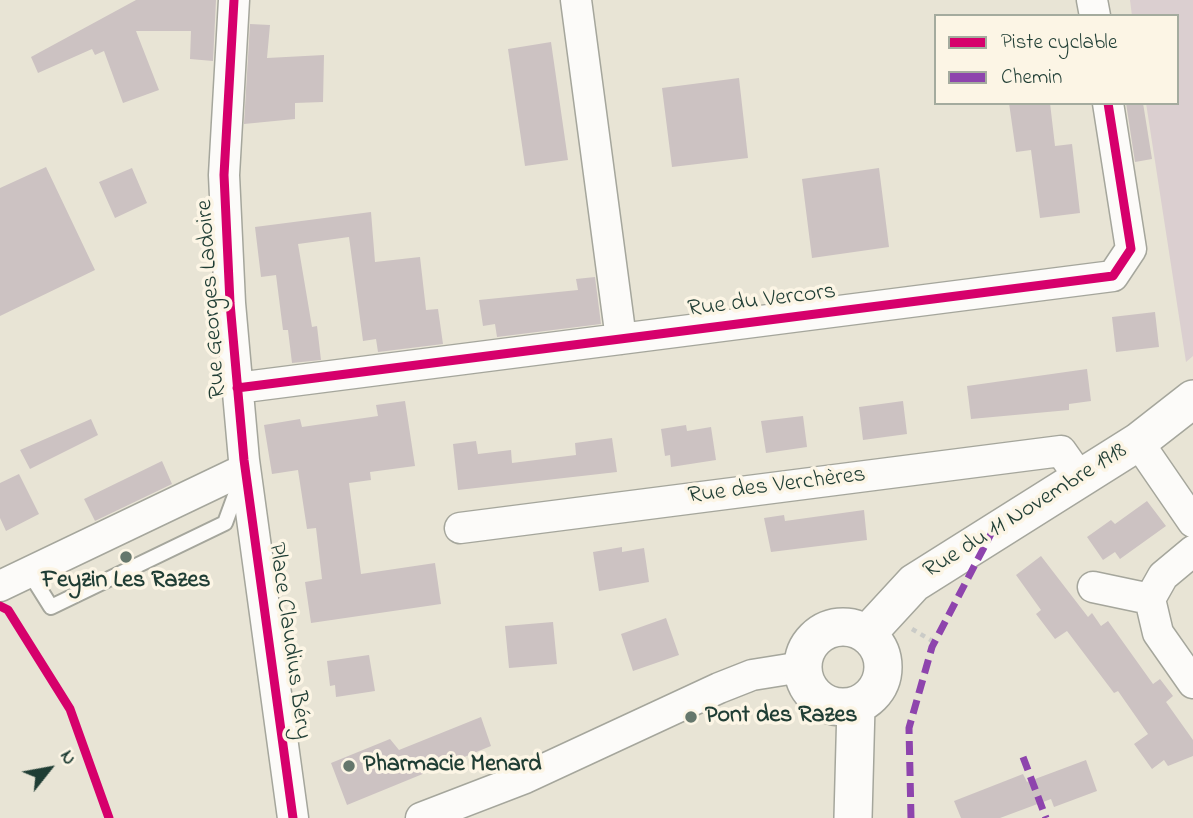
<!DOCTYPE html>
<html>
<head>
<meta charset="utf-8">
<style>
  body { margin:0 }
  #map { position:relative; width:1193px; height:818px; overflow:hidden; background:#e8e4d5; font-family:"Indie Flower",sans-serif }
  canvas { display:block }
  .legend { position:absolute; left:934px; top:14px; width:245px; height:91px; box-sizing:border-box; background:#fcf5e5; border:2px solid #a4ab9e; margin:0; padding:9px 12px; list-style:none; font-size:21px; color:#1f3d34 }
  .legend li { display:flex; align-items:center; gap:14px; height:35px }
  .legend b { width:35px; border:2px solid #a4ab9e }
  .north { position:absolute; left:14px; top:734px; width:70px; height:70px; -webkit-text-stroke:5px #fcf5e5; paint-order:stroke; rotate:59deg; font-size:19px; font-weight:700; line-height:28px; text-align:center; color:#1f3d34 }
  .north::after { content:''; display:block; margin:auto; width:24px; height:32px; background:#1f3d34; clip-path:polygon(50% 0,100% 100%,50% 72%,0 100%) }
</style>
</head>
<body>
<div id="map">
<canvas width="1193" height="818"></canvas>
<ul class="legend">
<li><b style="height:9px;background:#d6006c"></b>Piste cyclable</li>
<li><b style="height:9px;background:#8e44ad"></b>Chemin</li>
</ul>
<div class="north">N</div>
</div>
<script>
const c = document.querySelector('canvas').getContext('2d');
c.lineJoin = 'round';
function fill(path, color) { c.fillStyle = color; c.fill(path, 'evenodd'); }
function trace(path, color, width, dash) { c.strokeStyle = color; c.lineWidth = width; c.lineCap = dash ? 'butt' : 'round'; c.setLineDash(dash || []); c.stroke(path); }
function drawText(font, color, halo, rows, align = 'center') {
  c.font = font + ' "Indie Flower",sans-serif'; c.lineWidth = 7; c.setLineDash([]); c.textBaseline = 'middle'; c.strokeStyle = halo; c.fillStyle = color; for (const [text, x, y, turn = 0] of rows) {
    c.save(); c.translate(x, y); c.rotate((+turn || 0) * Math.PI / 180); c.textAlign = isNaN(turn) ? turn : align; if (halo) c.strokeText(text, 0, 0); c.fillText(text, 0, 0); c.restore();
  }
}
fill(new Path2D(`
  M1130 0H1193V356L1186 362 1146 103H1177V16H1132Z`), '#dbcfd0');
fill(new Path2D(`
  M136 0H216L213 61 190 59 191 31H136L159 90 123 103 104 51 95 55 92 49 38 73 31 57Z
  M250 24 270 25 267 58 324 55 323 102 295 103V119L244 124Z
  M551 42 568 160 525 166 508 49Z
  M739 78 748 158 672 167 662 88Z
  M1009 103H1050L1055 146 1072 144 1080 213 1040 218 1031 150 1016 152Z
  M1126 103H1143L1152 159 1135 162Z
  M46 167 95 270 0 316V188Z
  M132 168 147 203 115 218 99 182Z
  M879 168 889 247 812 258 802 179Z
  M371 212 375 262 420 257 426 310 438 309 443 344 378 352 376 339 363 341 349 237 298 244 312 327 317 326 321 360 292 363 288 330H283L276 275 261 277 255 227Z
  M595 277 601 324 497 337 495 324 483 326 479 300 578 290 576 279Z
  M1155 312 1159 347 1116 352 1112 317Z
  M1087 369 1091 401 1069 404V410L971 419 967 386Z
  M405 401 415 466 370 472 371 480 349 483 361 574 435 563 441 604 311 623 305 582 322 579 316 528 307 529 298 470 272 474 264 425 300 419 302 427 378 416 376 405Z
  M903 401 907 434 863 440 859 407Z
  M803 416 807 447 766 453 761 421Z
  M91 419 98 435 30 469 20 450Z
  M686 425 687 431 711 427 716 460 671 467 670 455 665 456 661 429Z
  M612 438 617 472 458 490 453 444 476 441 478 454 511 450 512 463 576 455 575 443Z
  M162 461 172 484 95 521 84 499Z
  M19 474 39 514 6 531 0 518V483Z
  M1147 501 1166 526 1120 559 1115 552 1103 560 1087 537 1111 520 1115 524Z
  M864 510 867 540 771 552 764 518 784 515 785 521Z
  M622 547V552L644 548 649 582 599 591 593 552Z
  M1041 556 1088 617 1092 613 1101 626 1108 621 1153 684 1160 679 1173 696 1166 702 1193 740V756L1168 766 1164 760 1152 769 1134 744 1148 734 1118 691 1114 693 1067 631 1055 639 1036 614 1041 610 1016 575Z
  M666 618 679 655 633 671 621 634Z
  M553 622 557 664 509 668 505 626Z
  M369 655 375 691 336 697 335 685 330 686 327 661Z
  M481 717 491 746 347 805 331 763 390 739 399 750Z
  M1086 760 1097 791 1054 807 1051 799 1000 818H961L954 801 1023 774 1027 782Z`), '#ccc2c2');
const service = new Path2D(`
  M29 572 51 607 225 523 240 482`);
const minor = new Path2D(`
  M234 0 224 175 230 303 244 460 293 818
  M576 0 621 339
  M1092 0 1095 16
  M237 388 1113 276 1131 249 1108 103
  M1138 442 1193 522
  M460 528 1061 451 1080 478
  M1193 551 1163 576 1150 599 1158 633 1193 683
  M0 586 245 469
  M1093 587 1150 599
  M421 818 525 778 719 688 752 675 802 667`);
const tertiary = new Path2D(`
  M803 667a40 40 0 1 1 80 0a40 40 0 1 1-80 0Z
  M867 634 914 583 1138 442 1193 399
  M853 818 856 706`);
trace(service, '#a5a69c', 18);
trace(minor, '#a5a69c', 33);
trace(tertiary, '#a5a69c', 40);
trace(new Path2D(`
  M912 629 934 642`), '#cacbc7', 4.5, [5, 5]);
trace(service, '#fcfbf9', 14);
trace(minor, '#fcfbf9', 30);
trace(tertiary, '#fcfbf9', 37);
trace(new Path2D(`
  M1023 757 1046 818
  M911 818 909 728 932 647 992 532`), '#8e44ad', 7, [14, 7]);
trace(new Path2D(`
  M234 0 224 175 230 303 244 460 293 818
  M237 388 1113 276 1131 249 1108 103
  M0 606 8 610 70 709 109 818`), '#d6006c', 9);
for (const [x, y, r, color] of [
  [126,557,7,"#65776c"],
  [691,717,7,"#65776c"],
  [349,766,7,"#65776c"]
]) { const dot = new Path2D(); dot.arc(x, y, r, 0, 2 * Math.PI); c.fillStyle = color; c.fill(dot); trace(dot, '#fcf5e5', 2.5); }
drawText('24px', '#1f3d34', '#fcf5e5', [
  ["Rue Georges Ladoire",213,299,-94],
  ["Rue du Vercors",762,302,-7],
  ["Rue des Verchères",777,487,-7],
  ["Rue du 11 Novembre 1918",1026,512,-32],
  ["Place Claudius Béry",288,641,82]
]);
drawText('bold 24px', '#1f3d34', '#fcf5e5', [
  ["Feyzin Les Razes",126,582,"center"],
  ["Pont des Razes",705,717],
  ["Pharmacie Menard",363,766]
], 'left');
</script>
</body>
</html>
